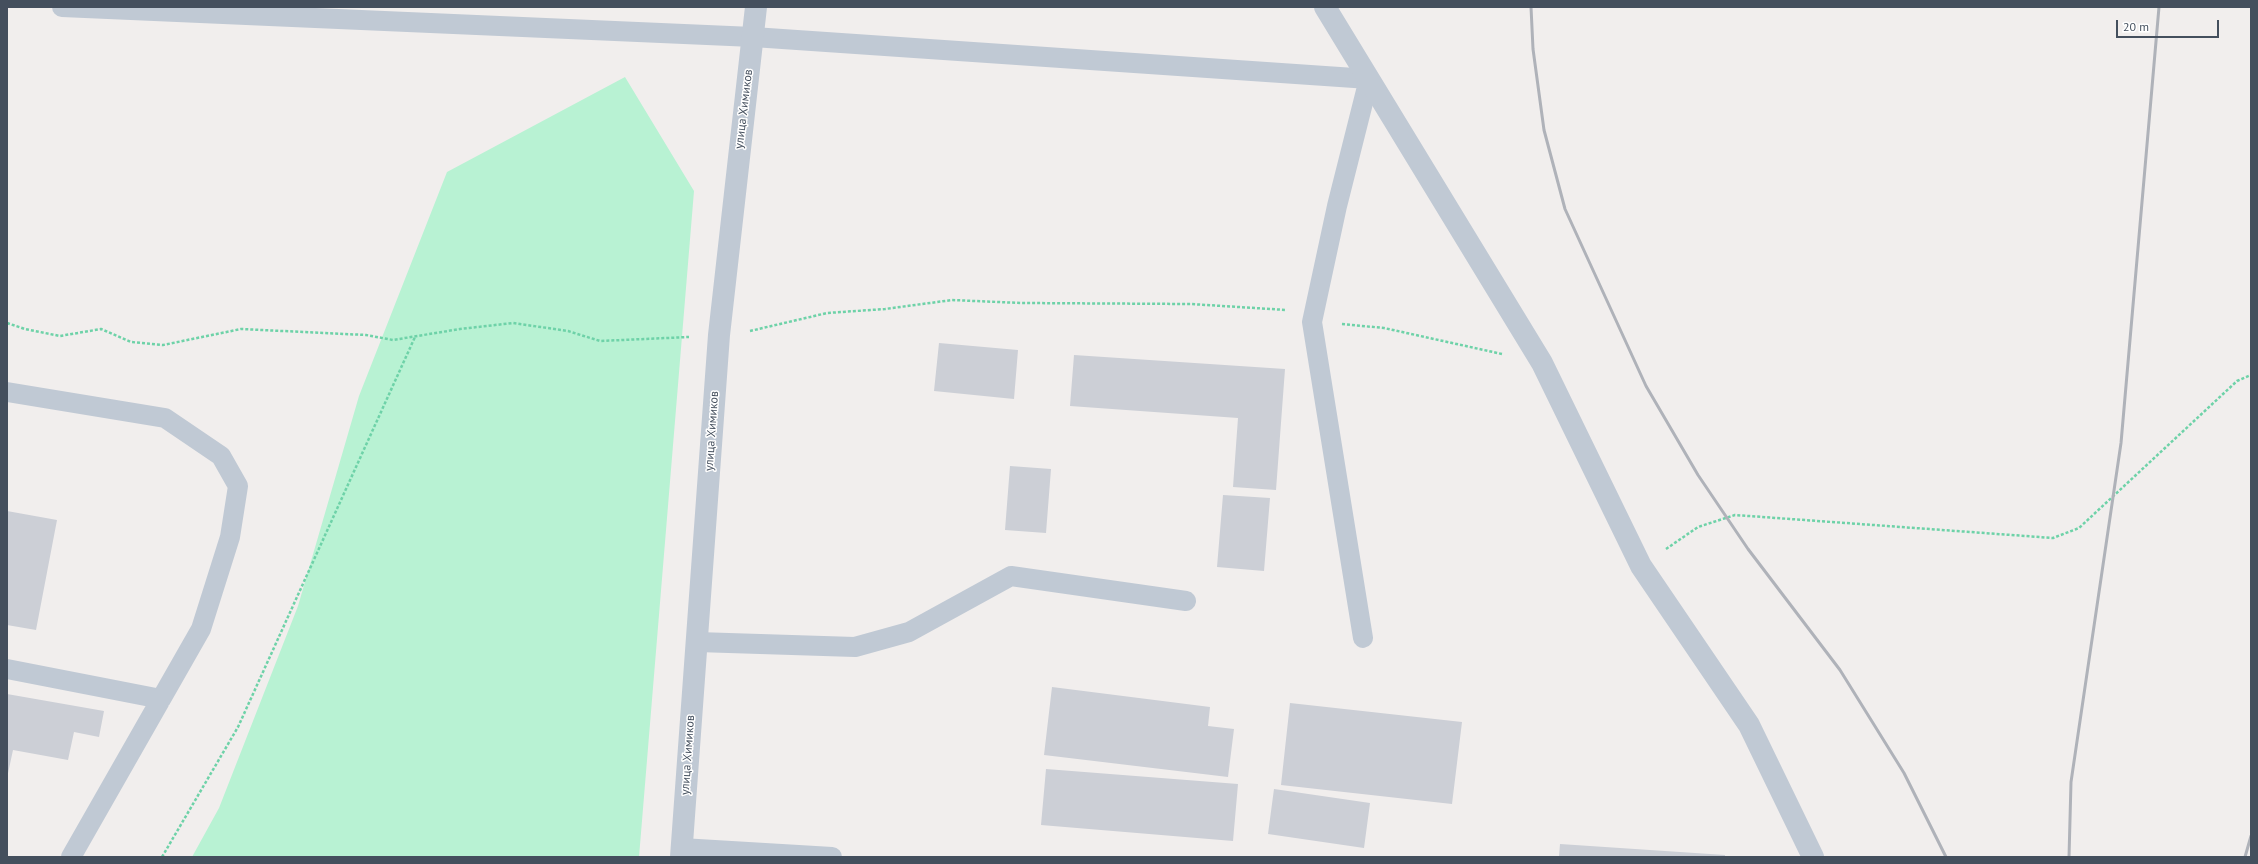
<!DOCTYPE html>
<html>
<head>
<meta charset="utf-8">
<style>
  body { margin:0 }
  #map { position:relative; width:2258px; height:864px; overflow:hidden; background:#f1eeed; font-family:"PT Sans",sans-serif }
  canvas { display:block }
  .frame { position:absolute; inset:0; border:8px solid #444f5d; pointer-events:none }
  .scale { position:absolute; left:2116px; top:20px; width:103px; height:18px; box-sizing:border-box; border:2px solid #444f5d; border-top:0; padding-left:5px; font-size:12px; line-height:14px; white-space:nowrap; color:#444f5d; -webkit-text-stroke:3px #fff; paint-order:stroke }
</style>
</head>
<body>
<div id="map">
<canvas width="2258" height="864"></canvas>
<div class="frame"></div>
<div class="scale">20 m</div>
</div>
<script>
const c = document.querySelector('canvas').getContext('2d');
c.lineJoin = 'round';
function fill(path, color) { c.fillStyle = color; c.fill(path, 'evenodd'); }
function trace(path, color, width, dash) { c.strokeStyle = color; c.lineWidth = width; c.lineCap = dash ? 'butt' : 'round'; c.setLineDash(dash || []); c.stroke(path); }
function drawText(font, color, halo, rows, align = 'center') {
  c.font = font + ' "PT Sans",sans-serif'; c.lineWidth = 3; c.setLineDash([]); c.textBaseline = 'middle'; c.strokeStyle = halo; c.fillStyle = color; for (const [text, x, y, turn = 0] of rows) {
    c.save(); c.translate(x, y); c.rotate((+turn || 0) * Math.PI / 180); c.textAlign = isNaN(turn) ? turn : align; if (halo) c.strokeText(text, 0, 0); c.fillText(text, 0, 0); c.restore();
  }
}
fill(new Path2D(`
  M625 77 694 191 639 857H192L219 808 298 606 359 396 447 172Z`), '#b8f2d3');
fill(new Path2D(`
  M939 343 1018 350 1014 399 934 391Z
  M1074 355 1285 369 1276 490 1233 487 1238 418 1070 406Z
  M1010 466 1051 469 1046 533 1005 530Z
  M1223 495 1270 498 1264 571 1217 567Z
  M7 511 57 520 36 630 7 625Z
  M1052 687 1210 707 1208 726 1234 729 1228 777 1044 755Z
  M7 694 104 711 99 737 74 732 68 760 13 750 7 778Z
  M1290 703 1462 722 1452 804 1281 785Z
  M1046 769 1238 784 1233 841 1041 825Z
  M1274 789 1370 803 1364 848 1268 834Z
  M1560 844 1725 855V857H1559Z`), '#cccfd6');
trace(new Path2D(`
  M7 323 25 329 60 336 101 329 131 342 163 345 241 329 366 335 393 340 460 329 513 323 568 331 600 341 689 337
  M1342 324 1384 328 1502 354
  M750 331 827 313 885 309 952 300 1021 303 1191 304 1286 310
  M1666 549 1698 527 1735 515 2053 538 2079 528 2237 381 2251 375
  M162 857 238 727 415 337`), '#6ed2a8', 2.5, [3, 2]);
trace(new Path2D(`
  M62 7 753 37 1369 79 1337 206 1312 322 1363 638
  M7 392 165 418 221 456 238 486 230 537 201 629 71 857
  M697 642 855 647 909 632 1011 576 1186 601
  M7 669 161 699
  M681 848 832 857`), '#c0c9d4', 20);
trace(new Path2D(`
  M1325 7 1542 363 1641 566 1749 725 1813 857
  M681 857 719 335 756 7`), '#c0c9d4', 22);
trace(new Path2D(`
  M1531 7 1533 49 1544 130 1565 209 1646 386 1698 475 1748 549 1840 670 1904 773 1946 857
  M2069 857 2071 782 2121 443 2159 7
  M2245 857 2251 836`), '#afb2b9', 3);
drawText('12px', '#444f5d', '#fff', [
  ["улица Химиков",744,109,-83],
  ["улица Химиков",712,431,-86],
  ["улица Химиков",688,755,-86]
]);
</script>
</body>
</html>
